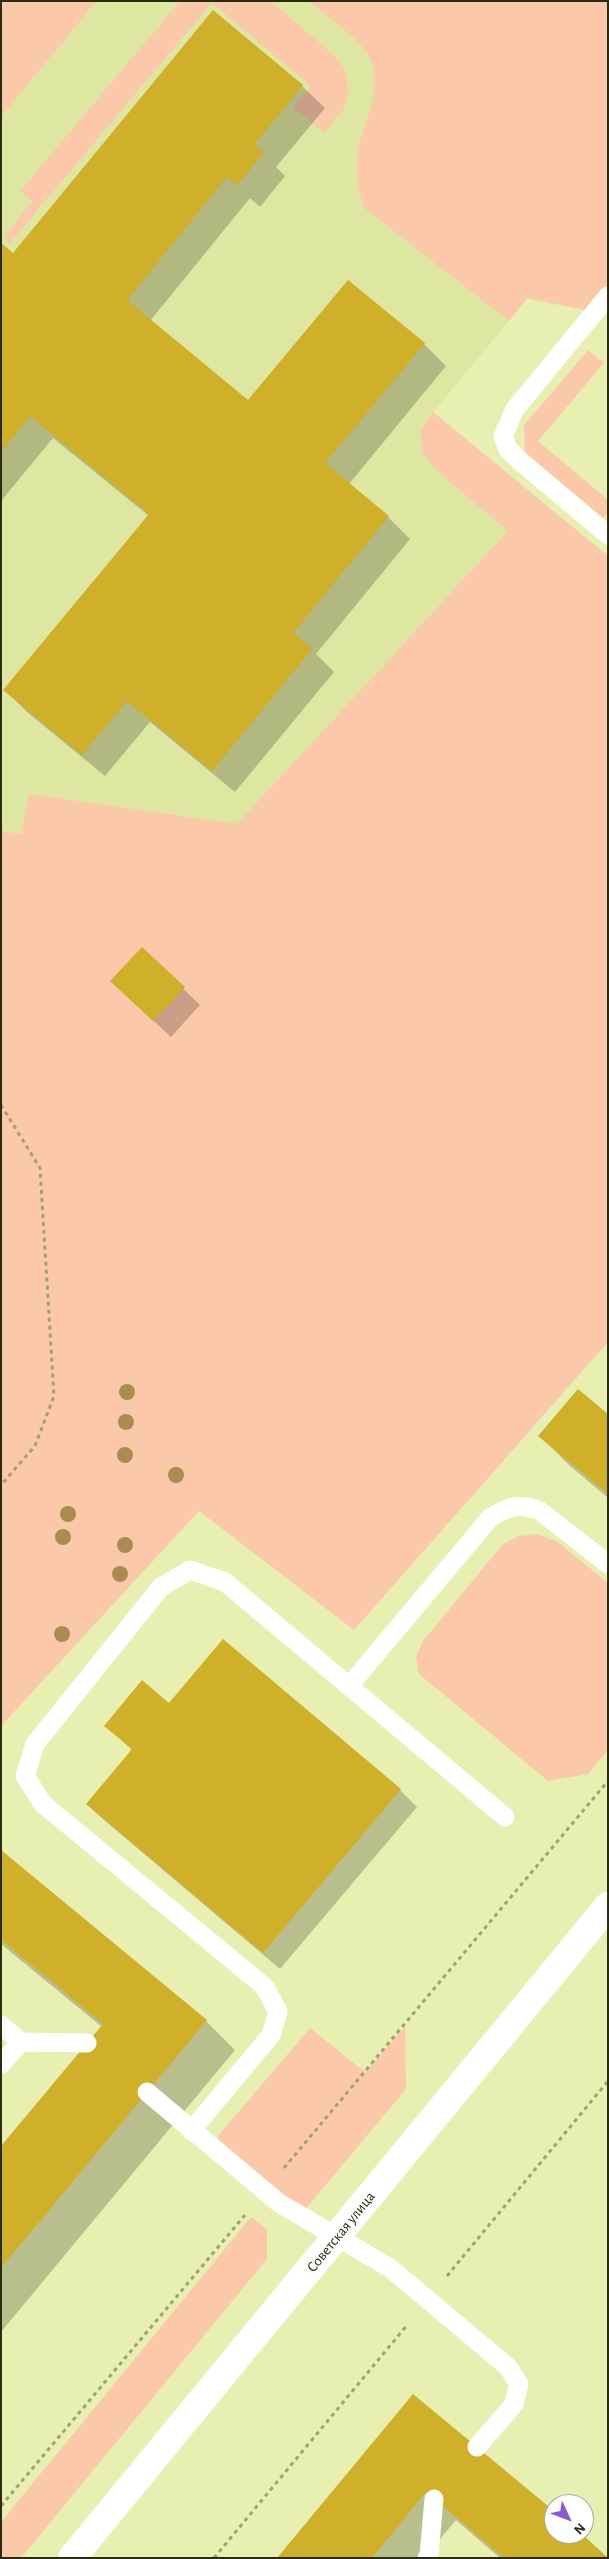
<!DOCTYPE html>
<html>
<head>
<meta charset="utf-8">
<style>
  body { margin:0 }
  #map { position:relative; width:609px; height:2559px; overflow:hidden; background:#e7efb1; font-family:"Alegreya Sans",sans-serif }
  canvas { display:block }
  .frame { position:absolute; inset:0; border:2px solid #292b13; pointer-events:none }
  .north { position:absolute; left:544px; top:2494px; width:50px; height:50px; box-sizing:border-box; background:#fff; border:1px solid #a9aaa1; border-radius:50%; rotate:133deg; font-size:14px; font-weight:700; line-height:20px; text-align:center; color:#292b13 }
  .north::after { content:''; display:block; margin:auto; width:18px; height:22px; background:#815cd6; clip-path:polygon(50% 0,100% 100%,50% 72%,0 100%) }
</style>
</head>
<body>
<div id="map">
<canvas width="609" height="2559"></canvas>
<div class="frame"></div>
<div class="north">N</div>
</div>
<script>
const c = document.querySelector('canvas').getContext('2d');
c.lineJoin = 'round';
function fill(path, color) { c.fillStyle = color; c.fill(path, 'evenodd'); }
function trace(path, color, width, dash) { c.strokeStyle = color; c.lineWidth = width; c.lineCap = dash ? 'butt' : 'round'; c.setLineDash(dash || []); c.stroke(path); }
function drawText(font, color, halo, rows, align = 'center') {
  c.font = font + ' "Alegreya Sans",sans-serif'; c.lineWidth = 4; c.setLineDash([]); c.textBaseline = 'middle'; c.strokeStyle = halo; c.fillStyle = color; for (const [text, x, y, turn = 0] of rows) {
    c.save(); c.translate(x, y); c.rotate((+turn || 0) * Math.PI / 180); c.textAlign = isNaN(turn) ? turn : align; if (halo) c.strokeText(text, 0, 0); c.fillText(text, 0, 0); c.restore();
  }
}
fill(new Path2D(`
  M97 1H608L591 311 527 299 433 412 608 556 1 1002V117Z`), '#dee7a1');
fill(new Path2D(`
  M1 1H97L1 117Z
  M180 1H271L336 57 346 71 348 92 344 109 324 133 293 107 311 86 212 3 10 243 4 237 32 201 20 191Z
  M309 1H608V290L591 311 527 298 509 321 364 208C358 190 355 169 358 151 364 116 389 83 364 49 351 32 325 15 309 1Z
  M588 350 604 363 538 441 608 500V513L603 518 525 452 524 425Z
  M433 412 608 556V1342L354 1630 199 1511 1 1726V831L21 834 29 794 237 824 508 531 437 471 423 453 420 431Z
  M537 1534 558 1542 608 1583V1750L588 1774 548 1781 419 1674 416 1657 423 1641 503 1544 519 1536Z
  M405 2027 406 2089 304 2211 222 2163 218 2136 310 2028 365 2072Z
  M251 2217 267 2229V2259L21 2558H1V2522Z`), '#fbc9a9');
fill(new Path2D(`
  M213 12 302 86 325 108 276 167 285 176 260 207 250 198 150 321 249 402 424 344 446 366 349 484 388 517 410 539 316 654 334 672 235 792 150 722 105 776 27 712 5 690 149 516 53 438 1 501V245L13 254Z
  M142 949 200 1005 171 1037 129 998Z
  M608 1416V1498L569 1465 540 1436Z
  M223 1641 400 1790 417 1807 280 1969 104 1820 87 1804 132 1750 106 1725 170 1705Z
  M1 1852 206 2021 235 2050 1 2332V2148L102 2027 1 1944Z
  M414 2396 554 2513V2534H580L608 2558H500L456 2520 424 2558H278Z`), '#0003');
fill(new Path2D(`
  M213 10 303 85 254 145 264 153 237 185 227 177 127 300 248 400 348 280 425 343 325 463 389 516 293 633 312 649 212 771 127 701 82 755 3 690 149 514 30 416 1 452V243L13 253Z
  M142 947 185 987 153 1021 110 981Z
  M578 1389 608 1414V1494L538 1436Z
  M223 1639 401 1789 263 1953 86 1804 132 1749 104 1726 142 1680 169 1703Z
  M1 1850 207 2020 1 2268V2146L103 2024 1 1940Z
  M413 2394 554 2511V2534H582L608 2558H504L426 2492 372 2558H277Z`), '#d0af29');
trace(new Path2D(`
  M1 1105 40 1168 54 1396 35 1446 1 1485
  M284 2168 608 1781
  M447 2276 608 2081
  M1 2506 245 2215
  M214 2558 408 2324`), '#9ea374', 3, [4, 4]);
trace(new Path2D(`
  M608 296 515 409 503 436 508 449 520 461 608 535
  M349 1686 490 1518C507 1507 520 1502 540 1511L608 1564
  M1 2025 21 2042 87 2043
  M1 2064 21 2042
  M147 2092 279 2203 390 2268 508 2367 519 2384 514 2404 477 2447
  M191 2131 271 2035 278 2012 265 1987 43 1804 25 1776 35 1744 161 1587 190 1570 225 1582 505 1817
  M427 2558 429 2555 434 2499`), '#fff', 19);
trace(new Path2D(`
  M72 2558 608 1906`), '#fff', 28);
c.fillStyle = '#aa8c51';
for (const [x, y] of [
  [127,1392],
  [126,1422],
  [125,1455],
  [176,1475],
  [68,1514],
  [63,1537],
  [125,1545],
  [120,1574],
  [62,1634]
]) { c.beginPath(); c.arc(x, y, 8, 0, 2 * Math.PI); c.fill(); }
drawText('15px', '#292b13', '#fff', [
  ["Советская улица",341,2232,-51]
]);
</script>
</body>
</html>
